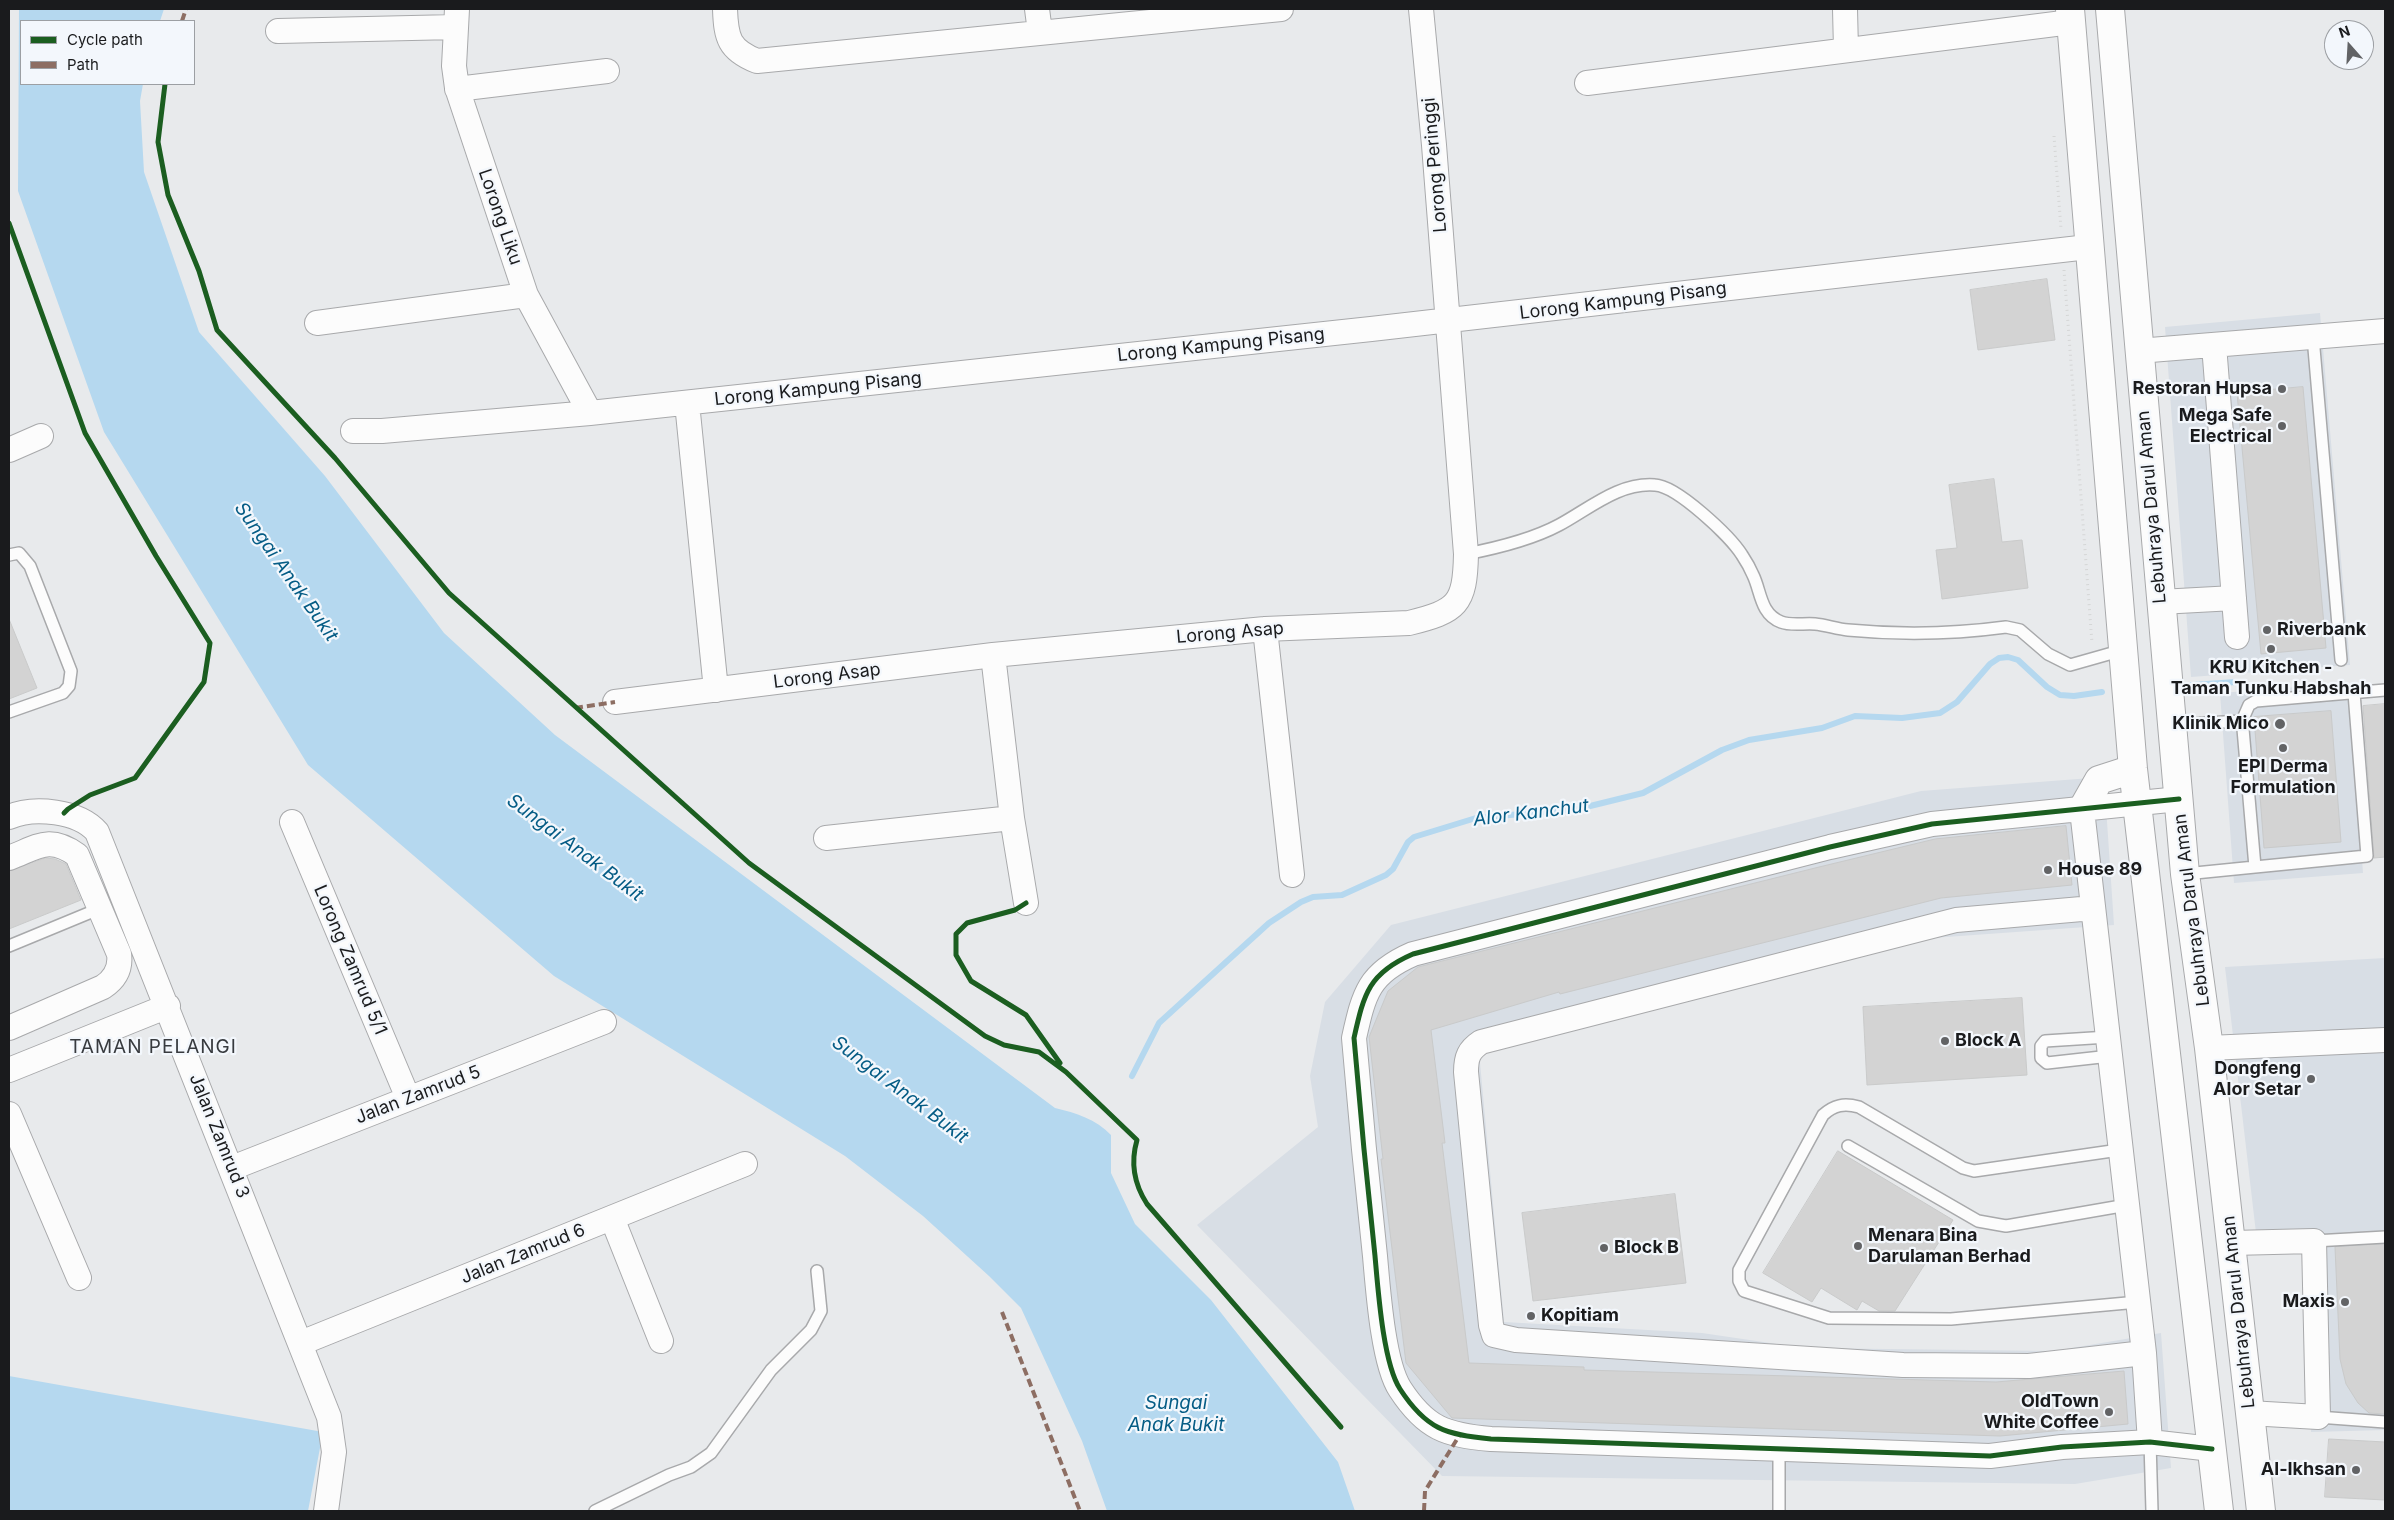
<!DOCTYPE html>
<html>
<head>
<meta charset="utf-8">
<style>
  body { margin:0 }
  #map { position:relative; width:2394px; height:1520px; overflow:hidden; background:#e8eaec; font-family:Inter,sans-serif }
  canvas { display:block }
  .frame { position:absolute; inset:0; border:10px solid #1a1b1d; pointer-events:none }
  .legend { position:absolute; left:20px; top:20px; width:175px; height:65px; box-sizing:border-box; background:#f3f7fc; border:1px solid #9c9fa3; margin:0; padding:6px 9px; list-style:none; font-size:15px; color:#1a1b1d }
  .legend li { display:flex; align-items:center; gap:10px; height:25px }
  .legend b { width:25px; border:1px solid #9c9fa3 }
  .north { position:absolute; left:2324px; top:20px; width:50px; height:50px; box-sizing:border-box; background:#f3f7fc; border:1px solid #9c9fa3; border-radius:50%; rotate:341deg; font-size:14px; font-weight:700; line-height:20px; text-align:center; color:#1a1b1d }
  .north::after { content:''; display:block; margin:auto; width:18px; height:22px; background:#626365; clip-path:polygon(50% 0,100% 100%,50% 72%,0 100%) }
</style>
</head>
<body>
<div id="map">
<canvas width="2394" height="1520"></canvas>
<div class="frame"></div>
<ul class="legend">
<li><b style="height:6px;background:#1b5e20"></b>Cycle path</li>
<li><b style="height:6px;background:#8d6e63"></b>Path</li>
</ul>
<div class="north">N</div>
</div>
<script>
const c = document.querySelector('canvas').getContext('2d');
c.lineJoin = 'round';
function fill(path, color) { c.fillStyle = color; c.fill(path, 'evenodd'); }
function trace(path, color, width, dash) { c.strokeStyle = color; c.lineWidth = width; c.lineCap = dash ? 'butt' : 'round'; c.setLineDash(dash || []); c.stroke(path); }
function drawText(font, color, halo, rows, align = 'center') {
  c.font = font + ' Inter,sans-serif'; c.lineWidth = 4.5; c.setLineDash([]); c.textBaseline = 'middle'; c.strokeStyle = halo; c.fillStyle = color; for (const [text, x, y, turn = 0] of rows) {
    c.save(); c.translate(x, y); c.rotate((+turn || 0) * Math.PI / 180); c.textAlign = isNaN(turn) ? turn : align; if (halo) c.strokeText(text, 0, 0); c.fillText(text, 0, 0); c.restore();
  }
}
fill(new Path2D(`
  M2320 313 2350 665 2191 677 2165 327Z
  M2349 683 2363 873 2234 883 2220 693Z
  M2104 777 2114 925 1932 938 1479 1052 1504 1322 1702 1333 1804 1348 2054 1351 2161 1333 2171 1468 2075 1484 1442 1476 1197 1225 1318 1127 1310 1076 1325 1002 1391 925 1921 791Z
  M2385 958V1430L2311 1432 2306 1231 2256 1233 2225 967Z`), '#d8dee5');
fill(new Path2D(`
  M19 9H164L160 21H21V84H143L140 101 144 172 199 332 325 476 444 633 555 735 1055 1108C1076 1113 1096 1119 1111 1135V1173L1135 1224 1211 1300 1338 1462 1355 1511H1107L1082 1441 1021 1308 989 1276 923 1216 845 1156 554 976 308 765 104 432 18 191Z
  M9 1376 323 1432 308 1511H9Z`), '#b5d8ef');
trace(new Path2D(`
  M2192 685 2236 682
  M1132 1076 1159 1023 1269 923 1301 902 1313 897 1342 895 1386 875 1393 869 1408 842 1414 837 1476 818 1578 809 1643 793 1722 750 1749 740 1822 728 1855 716 1902 718 1940 713 1957 702 1990 664 1999 658 2008 657 2018 660 2047 687 2060 695 2074 696 2102 692`), '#b5d8ef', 6);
const building = new Path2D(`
  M2047 279 2055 340 1978 350 1970 290Z
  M2303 387 2326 648 2261 654 2237 393Z
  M1994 479 2002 542 2022 540 2028 588 1942 599 1936 550 1957 548 1949 485Z
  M9 619 37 688 9 699Z
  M2385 704V857L2374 858 2363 706Z
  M2331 711 2341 842 2264 848 2254 717Z
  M2066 826 2072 885 1941 898 1560 994 1559 992 1431 1030 1445 1143H1442L1469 1363 1584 1367V1370L1996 1382 2124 1371 2128 1424 2000 1436 1452 1418 1406 1363 1381 1159H1383L1369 1037 1388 991 1418 967 1815 868 1935 839Z
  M46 858 55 859 66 864 81 900 9 929V871Z
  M2022 998 2027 1075 1867 1085 1863 1007Z
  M1838 1151 1953 1220 1895 1311H1879L1862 1301 1857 1310 1821 1288 1812 1302 1763 1273Z
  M1675 1194 1686 1283 1533 1301 1522 1213Z
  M2385 1244V1414L2369 1413 2358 1403 2346 1384 2340 1359 2335 1247Z
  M2329 1439 2385 1442V1500L2325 1497Z`);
fill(building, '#d3d3d3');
trace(building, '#c9caca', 1);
const lane = new Path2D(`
  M2313 337 2341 660
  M1466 554C1497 548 1531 540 1559 525 1589 509 1619 482 1655 485 1677 486 1730 536 1742 555 1746 561 1750 568 1753 575 1761 591 1760 614 1781 622 1791 626 1804 623 1815 624 1826 625 1837 629 1848 630 1900 635 1954 634 2006 627L2020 630 2048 654 2070 665 2123 650
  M9 555 19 553 30 566 71 671 69 686 63 693 9 712
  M2242 721 2249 705 2256 701 2385 690
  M2171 725 2242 721 2243 729 2255 867 2185 874
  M2255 867 2367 856 2354 693
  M9 946 101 908
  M2108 1037 2045 1041 2041 1046V1058L2047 1063 2110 1056
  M1848 1146 1978 1221 2006 1226 2127 1205
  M2119 1150 1974 1171 1963 1168 1859 1107C1844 1103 1834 1105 1823 1115L1739 1270V1281L1744 1291 1829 1318 1951 1319 2138 1302
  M2314 1241 2385 1237
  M2318 1417 2385 1422
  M2150 1442 2152 1511
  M1779 1448V1511
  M595 1511 669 1475 691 1467 711 1453 771 1370 811 1330 821 1311 817 1271`);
const street = new Path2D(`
  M457 9 454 66 457 88 526 295 590 413
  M725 9C726 38 729 50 757 61L1281 9
  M1037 9 1040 32
  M1845 9 1846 50
  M278 31 456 27
  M1587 83 2071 22
  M457 89 607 71
  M317 323 526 295
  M2214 345 2237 637
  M2138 351 2385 331
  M687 403 716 690
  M353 431H382L590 413 1371 329 2088 247
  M9 450 41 436
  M2160 602 2234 598
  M1265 629 1292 875
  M993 655 1012 818 1026 903
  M615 702 993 655 1265 629 1409 623C1457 611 1465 605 1466 554L1434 145 1421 9
  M2179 799 1932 824 1830 847 1413 954C1369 973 1364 993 1354 1038 1360 1110 1367 1183 1375 1256 1378 1289 1383 1363 1400 1389 1426 1429 1446 1435 1491 1439L1990 1456 2062 1447 2150 1442 2212 1449
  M2082 810 2144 1353 2150 1442
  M9 817C34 806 79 811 97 832L329 1417 334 1452 326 1511
  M292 822 408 1098
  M826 838 1012 818
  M9 858C38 847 49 835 77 855L119 954C121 968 115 979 103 987L9 1028
  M2093 908 1956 920 1481 1042C1469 1050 1466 1057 1466 1072L1491 1325 1494 1335 1516 1340 1903 1365 2029 1366 2144 1353
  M2209 1048 2385 1040
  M9 1070 168 1006
  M9 1114 79 1278
  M232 1168 604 1022
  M612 1218 661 1341
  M2232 1243 2314 1241 2318 1417 2249 1413
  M301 1343 745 1164`);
const primary = new Path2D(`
  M2070 9 2133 769 2219 1511
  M2110 9 2185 874 2209 1048 2261 1511
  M2082 810 2099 780 2133 769`);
trace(lane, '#a8a9ab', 14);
trace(street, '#a8a9ab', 26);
trace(primary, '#a8a9ab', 30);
trace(new Path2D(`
  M2054 136 2061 229
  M2064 270 2092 643`), '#d5d6d6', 3, [1, 4]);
trace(lane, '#fcfcfc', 11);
trace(street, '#fcfcfc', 24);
trace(primary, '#fcfcfc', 28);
trace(new Path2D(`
  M182 21 186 9
  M575 708 615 702
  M1002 1312 1080 1511
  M1424 1511 1425 1491 1459 1436`), '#8d6e63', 4, [8, 4]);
trace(new Path2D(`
  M165 84 158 142 168 195 199 271 217 330 335 458 449 593 749 863 985 1036 1004 1045 1039 1052 1066 1072 1137 1140C1130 1164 1134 1184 1147 1204L1341 1427
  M9 223 85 433 156 556 210 643 204 682 135 778 90 795 68 809 64 813
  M2179 799 1932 824 1830 847 1413 954C1369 973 1364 993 1354 1038 1360 1110 1367 1183 1375 1256 1378 1289 1383 1363 1400 1389 1426 1429 1446 1435 1491 1439L1990 1456 2062 1447 2150 1442 2212 1449
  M1026 903 1015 910 967 923 956 934V955L971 981 1026 1015 1060 1063`), '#1b5e20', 5);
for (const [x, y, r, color] of [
  [2282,389,5,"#626365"],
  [2282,426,5,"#626365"],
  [2267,630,5,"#626365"],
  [2271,649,5,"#626365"],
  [2280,724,6,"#626365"],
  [2283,748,5,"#626365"],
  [2048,870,5,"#626365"],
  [1945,1041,5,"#626365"],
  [2311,1079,5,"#626365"],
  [1858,1246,5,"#626365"],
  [1604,1248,5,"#626365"],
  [2345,1302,5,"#626365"],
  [1531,1316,5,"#626365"],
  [2109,1412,5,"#626365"],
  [2356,1470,5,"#626365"]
]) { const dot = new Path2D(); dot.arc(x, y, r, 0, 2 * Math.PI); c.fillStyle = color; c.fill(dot); trace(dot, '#f3f7fc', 2); }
drawText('18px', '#1a1b1d', '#f3f7fc', [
  ["Lorong Peringgi",1435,165,-95],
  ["Lorong Liku",500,217,71],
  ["Lorong Kampung Pisang",1623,301,-7],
  ["Lorong Kampung Pisang",1221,345,-6],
  ["Lorong Kampung Pisang",818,389,-6],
  ["Lebuhraya Darul Aman",2152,507,-95],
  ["Lorong Asap",1230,633,-5],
  ["Lorong Asap",827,676,-7],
  ["Lebuhraya Darul Aman",2192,910,-97],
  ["Lorong Zamrud 5/1",350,960,67],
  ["Jalan Zamrud 5",418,1095,-21],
  ["Jalan Zamrud 3",219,1136,68],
  ["Jalan Zamrud 6",523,1254,-22],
  ["Lebuhraya Darul Aman",2239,1312,-96]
]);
drawText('bold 18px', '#1a1b1d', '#f3f7fc', [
  ["Restoran Hupsa",2272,389],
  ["Mega Safe",2272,416],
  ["Electrical",2272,437],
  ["Riverbank",2277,630,"left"],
  ["KRU Kitchen -",2271,668,"center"],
  ["Taman Tunku Habshah",2271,689,"center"],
  ["Klinik Mico",2269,724],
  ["EPI Derma",2283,767,"center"],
  ["Formulation",2283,788,"center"],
  ["House 89",2058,870,"left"],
  ["Block A",1955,1041,"left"],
  ["Dongfeng",2301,1069],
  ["Alor Setar",2301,1090],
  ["Menara Bina",1868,1236,"left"],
  ["Darulaman Berhad",1868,1257,"left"],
  ["Block B",1614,1248,"left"],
  ["Maxis",2335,1302],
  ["Kopitiam",1541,1316,"left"],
  ["OldTown",2099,1402],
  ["White Coffee",2099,1423],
  ["Al-Ikhsan",2346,1470]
], 'right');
drawText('italic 19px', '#055c85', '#f3f7fc', [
  ["Sungai Anak Bukit",286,572,55],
  ["Alor Kanchut",1531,813,-7],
  ["Sungai Anak Bukit",575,848,37],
  ["Sungai Anak Bukit",900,1090,37],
  ["Sungai",1176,1403],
  ["Anak Bukit",1176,1425]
]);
c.letterSpacing = '1px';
drawText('19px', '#383b3f', '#f3f7fc', [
  ["TAMAN PELANGI",153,1047]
]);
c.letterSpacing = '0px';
</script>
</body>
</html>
